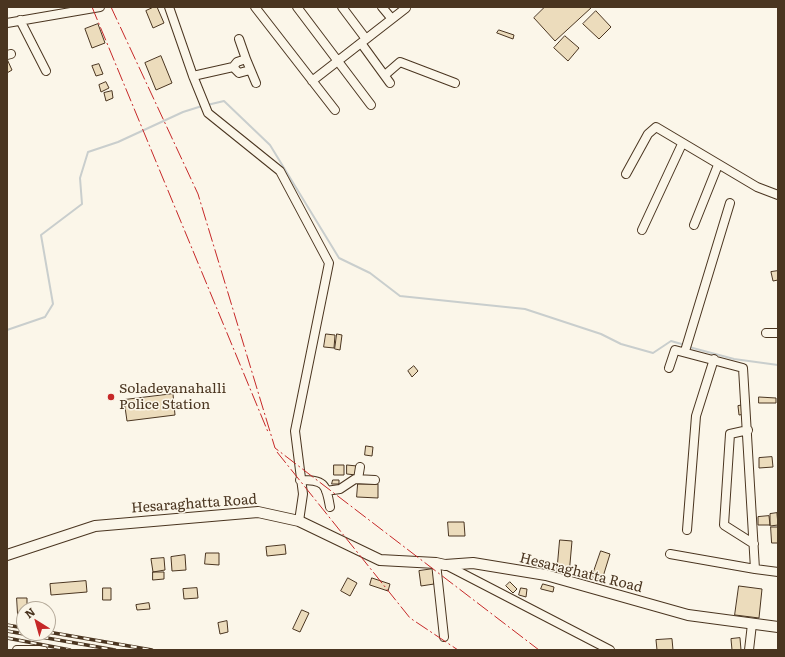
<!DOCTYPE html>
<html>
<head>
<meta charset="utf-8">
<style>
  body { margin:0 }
  #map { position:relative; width:785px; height:657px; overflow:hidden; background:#fbf6e9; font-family:Literata,serif }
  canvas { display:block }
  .frame { position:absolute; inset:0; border:8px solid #4a3520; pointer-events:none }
  .north { position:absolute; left:16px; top:601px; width:40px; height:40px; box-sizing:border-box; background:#fbf6e9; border:1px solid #b4a999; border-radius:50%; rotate:323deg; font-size:11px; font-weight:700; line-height:16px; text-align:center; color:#4a3520 }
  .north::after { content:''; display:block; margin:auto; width:14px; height:18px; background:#c62828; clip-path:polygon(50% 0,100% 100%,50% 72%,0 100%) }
</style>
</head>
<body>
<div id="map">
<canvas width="785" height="657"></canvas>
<div class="frame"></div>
<div class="north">N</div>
</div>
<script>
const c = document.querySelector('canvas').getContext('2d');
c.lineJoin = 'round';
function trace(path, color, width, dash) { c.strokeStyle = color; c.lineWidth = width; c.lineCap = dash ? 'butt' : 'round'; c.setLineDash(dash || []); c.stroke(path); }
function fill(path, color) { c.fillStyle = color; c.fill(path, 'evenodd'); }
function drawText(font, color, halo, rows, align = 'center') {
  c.font = font + ' Literata,serif'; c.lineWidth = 3; c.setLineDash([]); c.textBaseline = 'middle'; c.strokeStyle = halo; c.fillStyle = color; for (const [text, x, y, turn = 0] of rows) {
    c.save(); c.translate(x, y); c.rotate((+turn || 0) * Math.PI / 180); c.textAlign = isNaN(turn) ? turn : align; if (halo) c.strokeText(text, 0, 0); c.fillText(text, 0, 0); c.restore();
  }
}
trace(new Path2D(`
  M207 105 224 101 270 145 339 258 370 273 400 296 525 309 601 334 621 344 653 353 671 341 685 345
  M7 330 45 317 53 304 41 235 82 204 80 178 88 152 118 142 183 112 202 106
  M689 347 734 359 778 365`), '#c9cecd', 2);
const building = new Path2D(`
  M154 7H157L164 23 153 28 146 11Z
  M545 7H592L555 41 534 18Z
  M596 11 611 27 599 39 583 24Z
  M98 24 105 43 92 48 85 29Z
  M499 30 514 35 513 39 497 33Z
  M565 36 579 48 568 61 554 48Z
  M161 56 172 83 156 90 145 63Z
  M7 59 12 70 7 73Z
  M99 64 103 74 96 76 92 66Z
  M106 82 109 88 101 92 99 85Z
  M112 91 113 98 106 101 104 93Z
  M778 271V280L773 281 771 272Z
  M326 334 335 335 334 348 324 347Z
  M337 334 342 335 340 350 335 349Z
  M414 366 418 371 412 377 408 371Z
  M173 394 175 415 127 421 124 400Z
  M759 397 776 398V403H759Z
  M744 405 745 414 739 415 738 406Z
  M366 446 373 447 372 456 365 455Z
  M772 457 773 467 759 468V458Z
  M334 465H344V475H334Z
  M347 465 357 466 356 475 347 474Z
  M333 480H339V484H332Z
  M358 484H378V498L357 497Z
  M777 513 778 525 770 526V514Z
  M769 516 770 525H758V517Z
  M448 522H464L465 536H449Z
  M771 527H778V543H772Z
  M560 540 572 541 569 575 557 574Z
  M285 545 286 554 267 556 266 547Z
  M601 551 610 554 602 580 592 577Z
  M206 553H219V565L205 564Z
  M185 555 186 570 172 571 171 557Z
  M164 558 165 570 153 572 151 559Z
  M433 569 434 584 421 586 419 571Z
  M153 572H164V579L153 580Z
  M348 578 357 583 350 596 341 591Z
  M372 578 390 584 388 591 370 585Z
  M86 581 87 592 51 595 50 584Z
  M510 582 517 589 513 593 506 586Z
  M543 584 554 587 553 592 541 589Z
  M739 586 762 589 759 618 735 615Z
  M103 588H111V600H103Z
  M197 588 198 598 184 599 183 589Z
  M521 588 527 589 526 597 519 595Z
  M17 598H27V609H24V615H18Z
  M149 603 150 609 137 610 136 605Z
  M302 610 309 613 300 632 293 629Z
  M227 621 228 632 220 634 218 623Z
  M740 638 741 650H732L731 639Z
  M672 639 673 650H657L656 640Z`);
fill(building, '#ecdcbc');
trace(building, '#4a3520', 1);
const minor = new Path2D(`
  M169 7 193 76 208 113 280 171 329 263 295 431 303 494 299 521
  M255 7 335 110
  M297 7 371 105
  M342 7 366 39
  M382 7 392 19
  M20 20 46 71
  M7 23 100 7
  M239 39 246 59
  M361 43 390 83
  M7 55 11 54
  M233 67 237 62 246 59 256 83
  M385 75 400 62 455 83
  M193 76 233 67 239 73 250 70
  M312 81 406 8
  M626 174 648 134 656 127 757 187 778 195
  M694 225 718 165
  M642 230 682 144
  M766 333H778
  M685 351 730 203
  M669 368 675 350 743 368 755 569
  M748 430 730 434 724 525 754 544
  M358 479 360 467
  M300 480C324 480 326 483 330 507
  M326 491 340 489 355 479 375 480
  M687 530 696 416 714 359
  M670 554 755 569 778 572
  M436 563 444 637
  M446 565 610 650
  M17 650H43
  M749 650 752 624`);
const major = new Path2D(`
  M7 555 95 526 258 512 299 521 380 560 436 563 445 565 473 563 546 575 688 615 778 627`);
trace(minor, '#4a3520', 10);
trace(major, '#4a3520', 12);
trace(minor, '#fbf6e9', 8);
trace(major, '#fbf6e9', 10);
const rail = new Path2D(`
  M7 625 24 628
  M7 631 115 650
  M48 632 152 650
  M7 638 70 650`);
trace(rail, '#4a3520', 3.5);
trace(rail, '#fbf6e9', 2, [6]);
trace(new Path2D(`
  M92 7 268 432
  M111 7 198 194 275 448 539 650
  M277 452 410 618 458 650`), '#c62828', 1, [14, 3, 2, 3]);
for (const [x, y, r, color] of [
  [111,397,4,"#c62828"]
]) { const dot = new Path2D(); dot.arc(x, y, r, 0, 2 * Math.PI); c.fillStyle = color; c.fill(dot); trace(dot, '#fbf6e9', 1.5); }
drawText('14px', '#4a3520', '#fbf6e9', [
  ["Soladevanahalli",119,389],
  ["Police Station",119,405]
], 'left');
drawText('14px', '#4a3520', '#fbf6e9', [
  ["Hesaraghatta Road",194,504,-4],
  ["Hesaraghatta Road",581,573,14]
]);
</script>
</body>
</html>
